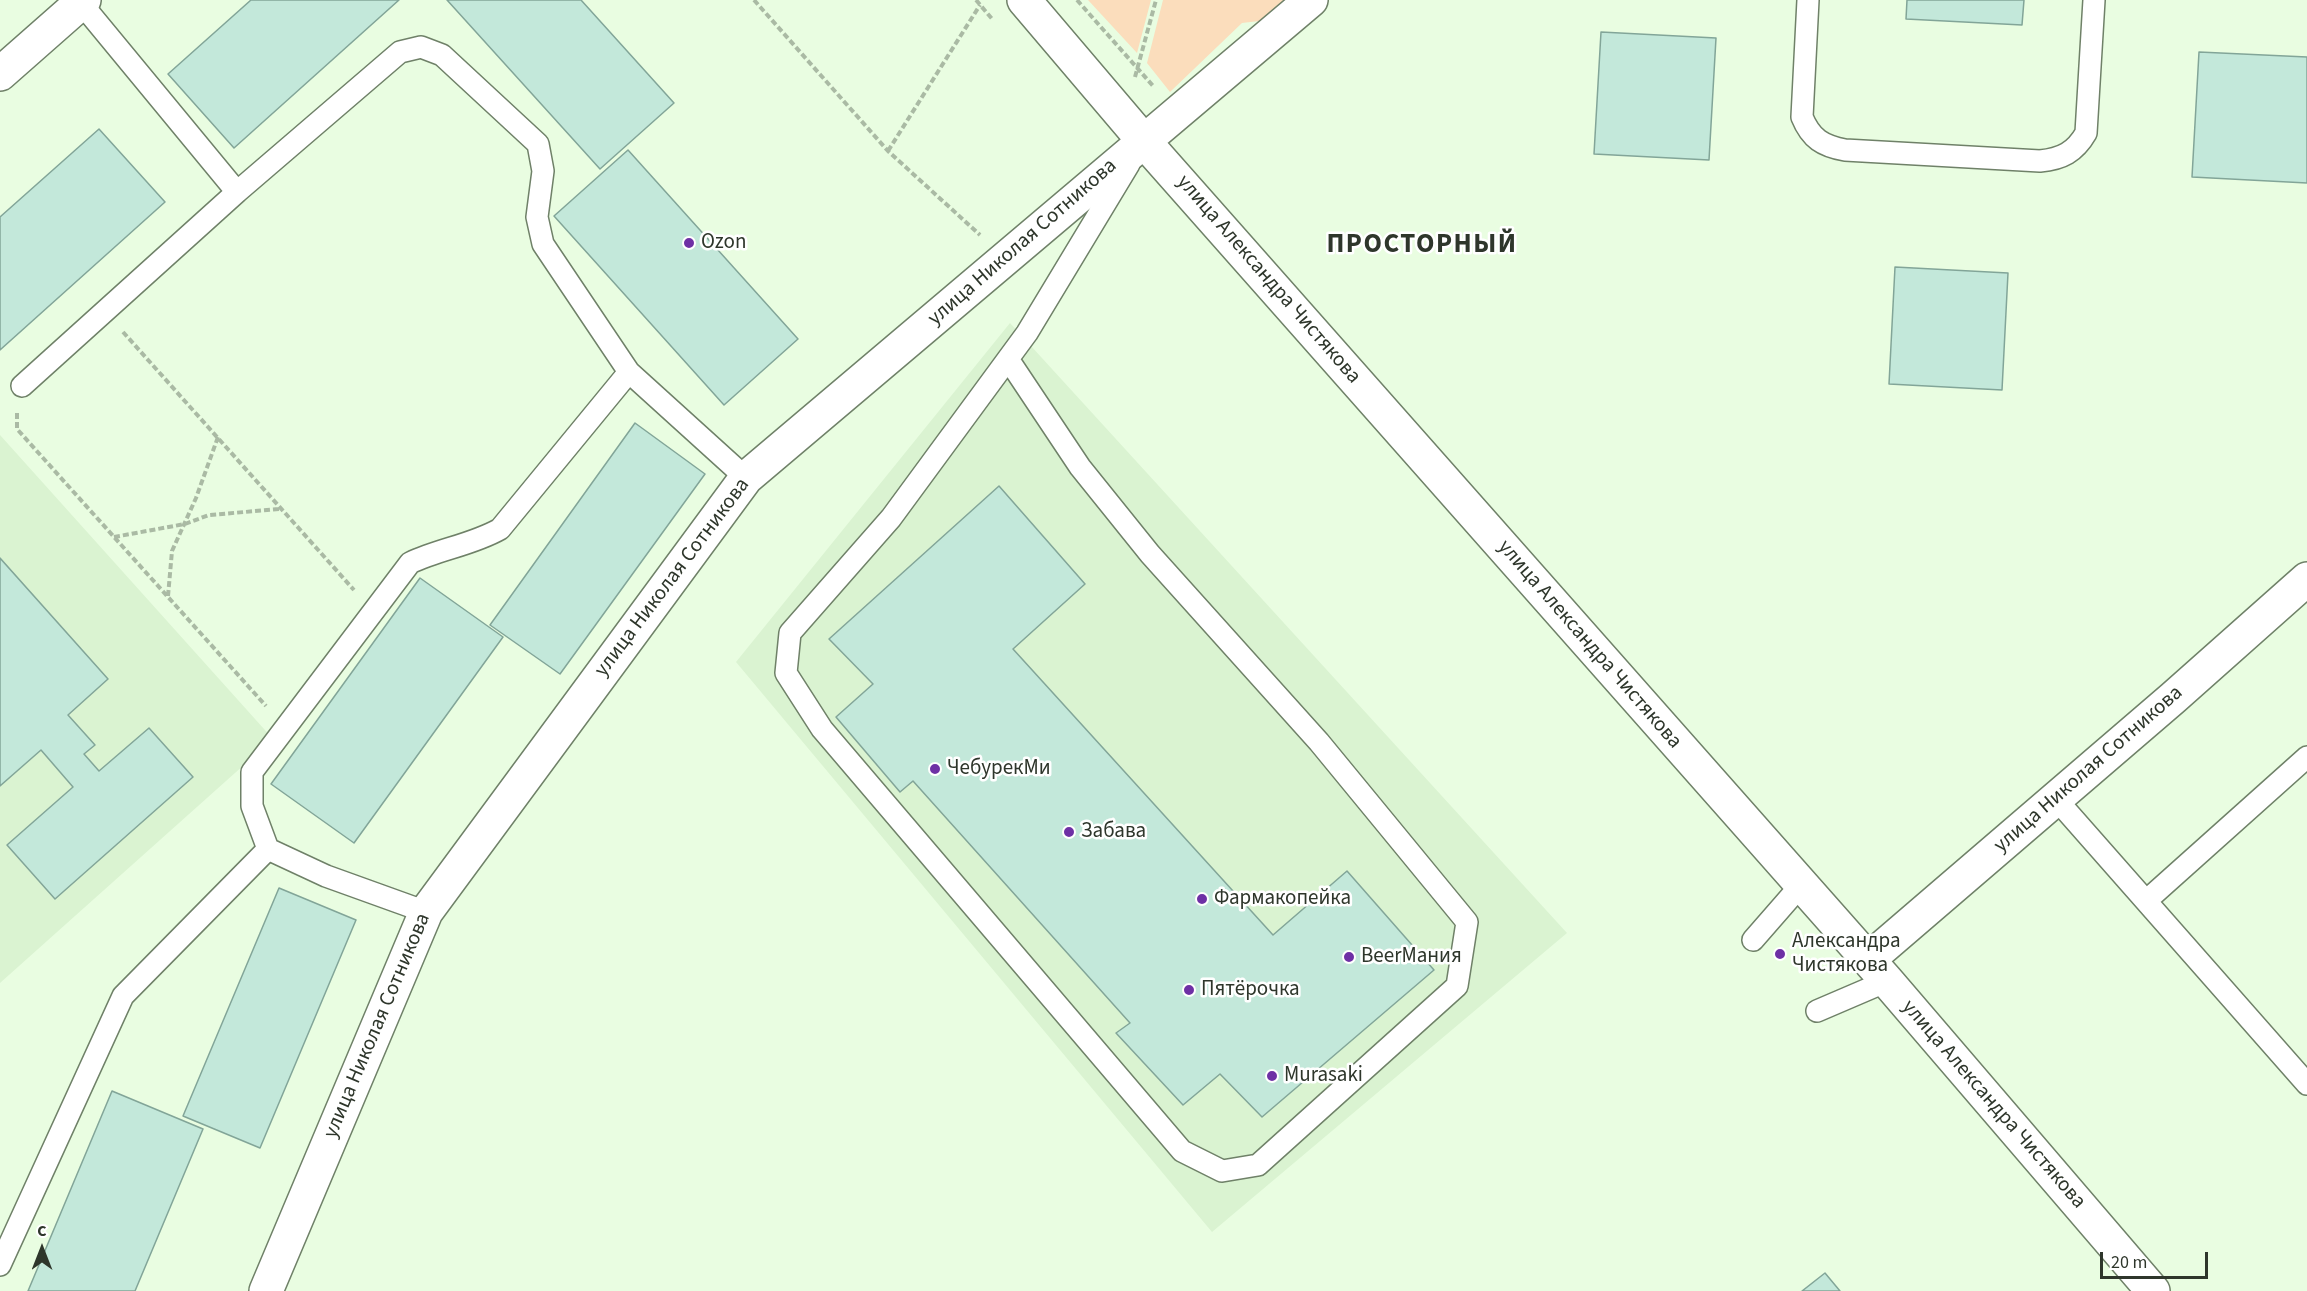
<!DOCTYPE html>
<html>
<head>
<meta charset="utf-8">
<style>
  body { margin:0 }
  #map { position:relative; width:2307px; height:1291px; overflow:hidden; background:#e9fde1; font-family:"Source Sans 3",sans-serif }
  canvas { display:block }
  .north { position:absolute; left:12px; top:1219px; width:60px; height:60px; -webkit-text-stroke:4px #fff; paint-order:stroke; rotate:0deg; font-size:16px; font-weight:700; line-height:24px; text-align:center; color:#2e362b }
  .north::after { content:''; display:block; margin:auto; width:21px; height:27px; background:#2e362b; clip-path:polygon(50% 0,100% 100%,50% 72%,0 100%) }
  .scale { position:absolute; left:2100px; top:1252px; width:108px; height:27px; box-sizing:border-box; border:3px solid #2e362b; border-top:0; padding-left:8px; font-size:18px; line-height:21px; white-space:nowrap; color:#2e362b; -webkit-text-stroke:4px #fff; paint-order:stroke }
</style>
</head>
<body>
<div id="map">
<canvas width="2307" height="1291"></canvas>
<div class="north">С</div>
<div class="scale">20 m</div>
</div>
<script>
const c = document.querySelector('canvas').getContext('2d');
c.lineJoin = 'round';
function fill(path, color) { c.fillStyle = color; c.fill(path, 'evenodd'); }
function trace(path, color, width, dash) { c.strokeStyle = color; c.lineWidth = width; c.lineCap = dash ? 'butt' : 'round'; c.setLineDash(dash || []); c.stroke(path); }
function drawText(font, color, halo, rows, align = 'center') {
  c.font = font + ' "Source Sans 3",sans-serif'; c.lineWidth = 5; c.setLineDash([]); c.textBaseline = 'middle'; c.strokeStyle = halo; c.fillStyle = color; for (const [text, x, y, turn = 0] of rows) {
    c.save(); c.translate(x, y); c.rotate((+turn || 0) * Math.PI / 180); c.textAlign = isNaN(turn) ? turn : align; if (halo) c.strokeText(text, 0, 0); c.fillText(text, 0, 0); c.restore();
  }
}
fill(new Path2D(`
  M1010 323 1567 933 1212 1232 736 662Z
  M0 435 273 739 0 983Z`), '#daf3d1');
fill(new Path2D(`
  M1088 0H1151L1137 53Z
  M1163 0H1296L1268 20 1242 23 1170 92 1147 63Z`), '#fbddbc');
const building = new Path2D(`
  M251 0H399L234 148 168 74Z
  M447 0H581L674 103 600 169Z
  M1907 0H2024L2022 25 1906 19Z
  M1601 32 1716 38 1709 160 1594 154Z
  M2199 52 2307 57V183L2192 177Z
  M99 129 165 202 0 350V217Z
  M628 150 798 339 724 405 554 216Z
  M1895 267 2008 273 2002 390 1889 384Z
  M635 423 705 474 560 674 490 625Z
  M999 486 1085 584 1013 649 1273 935 1347 871 1434 970 1262 1117 1220 1074 1183 1105 1116 1033 1130 1023 913 781 900 792 836 717 873 684 829 639Z
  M0 558 108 679 68 715 95 745 84 754 99 771 149 728 193 777 55 899 7 845 73 787 41 750 0 786Z
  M420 578 503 637 354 843 271 784Z
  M279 888 356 920 260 1148 183 1116Z
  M112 1091 203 1129 135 1291H28Z
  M1825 1273 1840 1291H1802Z`);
fill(building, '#c3e8da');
trace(building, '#82a598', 1.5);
const lane = new Path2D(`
  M1808 0 1802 117C1811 139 1823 146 1845 150L2040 161C2062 159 2075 152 2086 133L2094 0
  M81 3 237 192
  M1008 359 1080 467 1150 554 1319 742 1467 922 1457 986 1258 1165 1222 1171 1182 1151 822 729 786 673 790 633 891 518 1027 333 1129 164
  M22 386 237 192 400 52 421 47 442 55 538 144 543 171 537 217 543 244 629 372 746 478
  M2056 799 2307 1084
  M268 849 252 806V772L410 563C439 549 472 545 500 529L629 372
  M2146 901 2307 757
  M1753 940 1801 885
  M1817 1011 1887 981
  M0 1265 123 996 268 849 326 876 426 912`);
const street = new Path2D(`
  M1024 0 1143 140 1887 981 2153 1291
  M1868 960 2173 698 2307 579
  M266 1291 426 912 746 478 1311 0`);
const secondary = new Path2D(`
  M0 74 84 0`);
trace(lane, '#6f8168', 24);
trace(street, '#6f8168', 36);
trace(secondary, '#6f8168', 36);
trace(new Path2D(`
  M754 0 888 151 980 235
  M976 0 993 20
  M1077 0 1154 87
  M1135 77 1156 0
  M888 151 980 5
  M123 332 354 590
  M17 413V429L266 706
  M114 537 185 524 209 515 280 509
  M168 596 172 551 196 498 218 437`), '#aabaa4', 4, [6, 3]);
trace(lane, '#fff', 21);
trace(street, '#fff', 33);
trace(secondary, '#fff', 33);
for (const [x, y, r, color] of [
  [689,243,6,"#6e30a5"],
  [935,769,6,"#6e30a5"],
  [1069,832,6,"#6e30a5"],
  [1202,899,6,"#6e30a5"],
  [1780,954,6,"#6e30a5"],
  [1349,957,6,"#6e30a5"],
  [1189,990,6,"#6e30a5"],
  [1272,1076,6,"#6e30a5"]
]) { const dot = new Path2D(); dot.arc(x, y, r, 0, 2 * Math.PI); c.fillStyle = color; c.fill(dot); trace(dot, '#fff', 2); }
drawText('21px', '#2e362b', '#fff', [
  ["Ozon",701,243],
  ["ЧебурекМи",947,769],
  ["Забава",1081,832],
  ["Фармакопейка",1214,899],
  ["Александра",1792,942],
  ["Чистякова",1792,966],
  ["BeerМания",1361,957],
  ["Пятёрочка",1201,990],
  ["Murasaki",1284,1076]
], 'left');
drawText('21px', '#2e362b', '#fff', [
  ["улица Николая Сотникова",1023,243,-41],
  ["улица Александра Чистякова",1268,280,49],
  ["улица Николая Сотникова",673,578,-53],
  ["улица Александра Чистякова",1589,645,49],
  ["улица Николая Сотникова",2089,770,-41],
  ["улица Николая Сотникова",378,1026,-67],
  ["улица Александра Чистякова",1993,1105,49]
]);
c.letterSpacing = '1.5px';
drawText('bold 27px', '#2e362b', '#fff', [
  ["ПРОСТОРНЫЙ",1422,246]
]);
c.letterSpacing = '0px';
</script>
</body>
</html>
